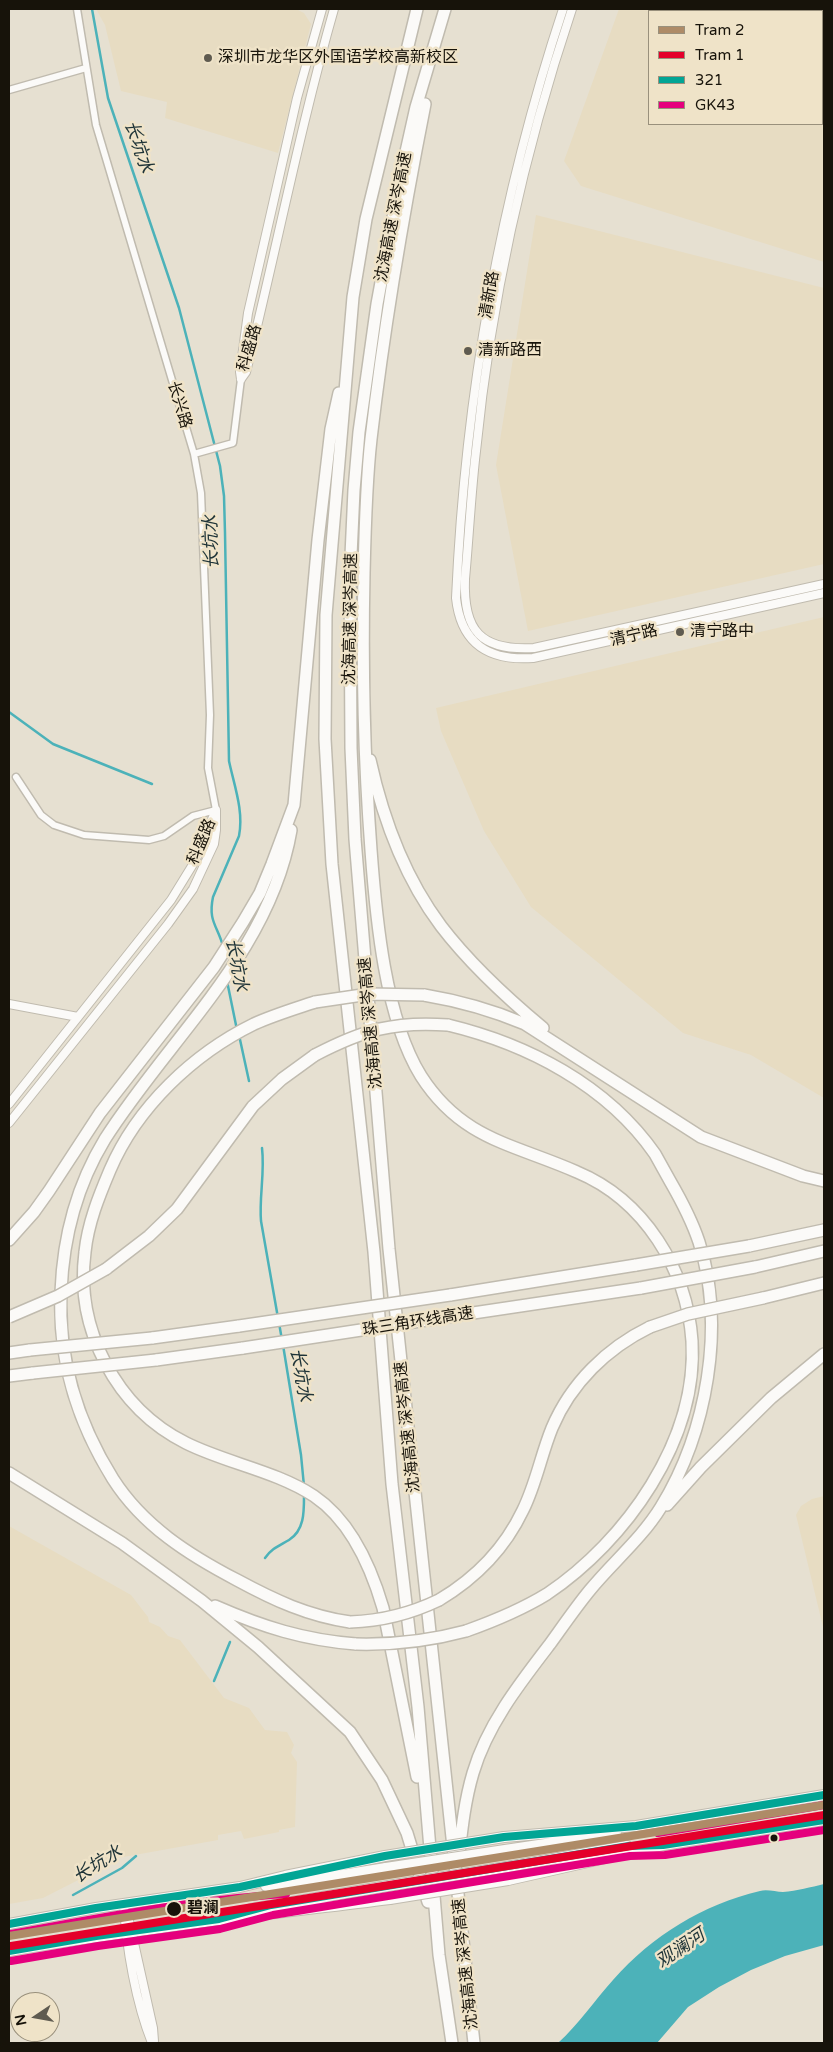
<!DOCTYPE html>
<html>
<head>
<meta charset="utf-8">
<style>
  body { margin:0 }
  #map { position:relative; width:833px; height:2052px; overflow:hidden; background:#e6e0d1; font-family:"Varela Round",sans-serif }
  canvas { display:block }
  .frame { position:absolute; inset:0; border:10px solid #17130a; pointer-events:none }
  .legend { position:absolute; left:648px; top:10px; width:175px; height:115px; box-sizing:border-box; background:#efe3c8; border:1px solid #99907c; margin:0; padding:6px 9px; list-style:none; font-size:15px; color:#17130a }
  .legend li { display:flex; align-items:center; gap:10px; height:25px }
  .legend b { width:25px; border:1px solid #99907c }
  .north { position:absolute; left:10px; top:1992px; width:50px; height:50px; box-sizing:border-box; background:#efe3c8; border:1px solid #99907c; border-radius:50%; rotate:258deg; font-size:14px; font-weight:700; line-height:20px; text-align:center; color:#17130a }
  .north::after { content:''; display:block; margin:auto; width:18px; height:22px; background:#5f5b50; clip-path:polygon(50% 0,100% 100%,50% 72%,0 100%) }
</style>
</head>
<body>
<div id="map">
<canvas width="833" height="2052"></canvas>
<div class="frame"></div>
<ul class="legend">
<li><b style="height:6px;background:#ae8b67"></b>Tram 2</li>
<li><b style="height:6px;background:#e4002b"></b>Tram 1</li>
<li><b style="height:6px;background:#02a595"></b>321</li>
<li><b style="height:6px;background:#e5007d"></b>GK43</li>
</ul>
<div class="north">N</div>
</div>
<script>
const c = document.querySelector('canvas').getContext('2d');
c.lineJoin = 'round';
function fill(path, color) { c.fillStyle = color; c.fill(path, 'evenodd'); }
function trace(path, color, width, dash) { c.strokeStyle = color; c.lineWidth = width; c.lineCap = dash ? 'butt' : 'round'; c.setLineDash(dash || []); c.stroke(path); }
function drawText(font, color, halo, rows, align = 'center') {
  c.font = font + ' "Varela Round","Noto Sans SC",sans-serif'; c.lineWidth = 5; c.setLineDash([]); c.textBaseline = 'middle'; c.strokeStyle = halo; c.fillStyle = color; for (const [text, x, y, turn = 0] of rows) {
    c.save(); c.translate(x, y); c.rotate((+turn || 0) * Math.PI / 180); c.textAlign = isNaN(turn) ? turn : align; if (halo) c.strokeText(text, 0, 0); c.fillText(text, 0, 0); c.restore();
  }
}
fill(new Path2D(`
  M96 9H290L298 10 304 13 311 24 278 153 165 118 167 102 121 91 105 25Z
  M619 9H824V262L581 186 564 161ZM822 11V124H649V11Z
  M536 215 824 288V564L528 631 496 465Z
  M824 617V1098L751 1055 683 1033 531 907 484 831 441 731 436 708Z
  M824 1496V1631L796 1515 801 1506 812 1499Z
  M9 1526 131 1595 148 1617 149 1622 160 1627 168 1636 180 1640 224 1698 249 1708 265 1730 287 1732 294 1745 291 1753 297 1762 295 1827 279 1830V1832L244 1839 241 1831 218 1835V1840L90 1863 92 1873 43 1898 9 1904Z`), '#e7dcc2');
fill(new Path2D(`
  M824 1884V1945L785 1956 751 1970 719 1987 688 2007 657 2043H558C579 2024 594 2001 613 1980 653 1935 702 1905 760 1891 767 1889 776 1892 783 1892 797 1891 811 1887 824 1884Z`), '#4cb2b9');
trace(new Path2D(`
  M92 9 108 98 179 308 220 466 224 496 225 533 229 761C234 785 244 811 239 836L213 897C208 921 217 925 223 946
  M9 712 53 744 152 784
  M227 981 237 1030
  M239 1035 249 1081
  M262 1148C265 1173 259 1197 261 1221L278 1318
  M279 1323 282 1340
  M283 1345 301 1455 304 1486
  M265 1558C272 1548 279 1546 289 1540 305 1530 304 1510 304 1494
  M214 1681 230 1642
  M73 1895 122 1868 136 1856`), '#4cb2b9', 2.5);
const minor = new Path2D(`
  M9 90 86 68
  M194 454 233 443 241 379
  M16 777 41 815 54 825 84 835 149 840 164 836 193 816 216 810 208 768 210 715 201 493 194 454 96 125 77 9`);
const tertiary = new Path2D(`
  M563 9C500 199 465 398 456 598 461 644 489 661 533 658L824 593
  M572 9C524 152 491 300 476 451 471 493 469 536 465 579 463 631 481 651 534 648L824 584
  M241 379 246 372C276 251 300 128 334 9
  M241 379 240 372 248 313 270 217 297 98 322 9
  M9 1004 78 1017
  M9 1104 171 900 195 861 215 812
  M9 1123 168 924 193 889 214 844 216 830V810
  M124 1904C126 1947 136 2003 152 2043
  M128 1916 153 2028 154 2041`);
const primary = new Path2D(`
  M504 1837 636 1826 824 1795
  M505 1850 600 1836 616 1832
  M507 1867 627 1846
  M508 1880 663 1845 824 1820
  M266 1886 287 1884 386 1868
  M251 1909 388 1886
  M9 1924 96 1908 240 1887 285 1876 385 1856
  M9 1951C135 1929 263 1915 390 1899`);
const motorway = new Path2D(`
  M417 9 366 219 353 297 326 615 325 739 332 864 374 1252 392 1484 418 1707 439 1955 452 2043
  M445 9 416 107 401 174 377 304 359 432 354 490 350 577 351 748 355 839 389 1249 474 2043
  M425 104C403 215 384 327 371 439 366 484 365 529 364 573 362 666 364 758 371 850 376 918 385 1018 421 1076 462 1140 514 1144 577 1172 644 1200 687 1269 692 1341 698 1440 626 1541 547 1594 521 1610 494 1621 466 1631
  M370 760C383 819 405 878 441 926 470 964 507 998 543 1028
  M291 830C270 953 169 1038 105 1139 77 1185 63 1239 61 1292 58 1359 78 1423 113 1479 143 1526 189 1555 237 1580 274 1600 308 1616 350 1622
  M424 995C460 1001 492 1010 525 1024L701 1137 803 1176 824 1181
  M315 1002C294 1009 274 1015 254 1024 193 1054 137 1107 110 1170 99 1196 88 1223 85 1252 75 1329 116 1408 186 1443 226 1463 276 1471 314 1496 351 1521 371 1567 383 1608L417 1777
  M448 1025C527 1044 607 1085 655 1154 660 1163 665 1172 670 1181 681 1200 692 1221 699 1242 726 1326 707 1432 661 1507 642 1538 613 1562 590 1590 576 1607 563 1626 550 1644 520 1683 487 1725 473 1773 465 1800 462 1827 459 1854
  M9 1240 34 1212 49 1191 100 1113 214 967 243 922 260 893 272 864 294 805 318 540 331 429 339 393
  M749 1246 824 1230
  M755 1267 824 1251
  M106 1269 149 1236 177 1209 253 1106 282 1079 315 1055
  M450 1295 636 1265
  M763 1298 824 1283
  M453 1316 641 1288
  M152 1338 239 1326
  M9 1353 30 1350
  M156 1360 243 1348
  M9 1376 33 1373
  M9 1473 122 1543 202 1601 258 1647 350 1732 382 1780 407 1833 428 1902
  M667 1505 701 1467 771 1398 824 1354
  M439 1600C476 1578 504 1550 523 1510 536 1484 541 1455 552 1428 571 1383 607 1348 650 1327
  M215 1606C263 1627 304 1640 356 1644`);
trace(minor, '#c0bbaf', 9);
trace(tertiary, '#c0bbaf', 10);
trace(primary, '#c0bbaf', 12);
trace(motorway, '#c0bbaf', 14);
trace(minor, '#fbfaf8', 6);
trace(tertiary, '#fbfaf8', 8);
trace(primary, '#fbfaf8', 10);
trace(motorway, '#fbfaf8', 11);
const primaryBridge = new Path2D(`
  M385 1856 504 1837
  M386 1868 505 1850
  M388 1886 507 1867
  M390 1899 508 1880`);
const motorwayBridge = new Path2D(`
  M315 1002 369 994 424 995
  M315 1055C363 1030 394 1021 448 1025
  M636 1265 749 1246
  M641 1288 755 1267
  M9 1317 58 1296 106 1269
  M239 1326 450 1295
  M650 1327 688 1314 763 1298
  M243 1348 453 1316
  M30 1350 152 1338
  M33 1373 156 1360
  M350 1622C382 1621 410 1614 439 1600
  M356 1644C394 1645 429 1641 466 1631`);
trace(primaryBridge, '#c0bbaf', 12, []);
trace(motorwayBridge, '#c0bbaf', 14, []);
trace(primaryBridge, '#fbfaf8', 10);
trace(motorwayBridge, '#fbfaf8', 11);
trace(new Path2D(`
  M9 1924 96 1908 240 1887 385 1856 504 1837 636 1826 824 1795
  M9 1951 96 1936 219 1919 271 1905 629 1846 663 1845 824 1820`), '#02a595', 8);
trace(new Path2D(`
  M658 1833 824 1805
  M11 1934C102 1917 193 1900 286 1894
  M11 1961 98 1946 220 1929 273 1915 630 1856 665 1855 824 1830`), '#e5007d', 8);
trace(new Path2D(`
  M9 1936 824 1805`), '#ae8b67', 8);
trace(new Path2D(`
  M11 1946 824 1815`), '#e4002b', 8);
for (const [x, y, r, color] of [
  [208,58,5,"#5f5b50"],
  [468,351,5,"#5f5b50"],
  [680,632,5,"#5f5b50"],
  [774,1838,4.5,"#17130a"],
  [174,1909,8,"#17130a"]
]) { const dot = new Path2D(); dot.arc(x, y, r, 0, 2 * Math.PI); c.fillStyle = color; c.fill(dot); trace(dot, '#efe3c8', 2); }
drawText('16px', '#17130a', '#efe3c8', [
  ["深圳市龙华区外国语学校高新校区",218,58],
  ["清新路西",478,351],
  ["清宁路中",690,632]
], 'left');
drawText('16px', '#17130a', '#efe3c8', [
  ["沈海高速 深岑高速",394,217,-79],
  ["清新路",490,295,-80],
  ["科盛路",250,348,-73],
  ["长兴路",179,405,73],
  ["沈海高速 深岑高速",351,619,-89],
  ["清宁路",634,636,-13],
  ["科盛路",202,842,-67],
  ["沈海高速 深岑高速",371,1023,-95],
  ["珠三角环线高速",418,1322,-9],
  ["沈海高速 深岑高速",408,1427,-96],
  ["沈海高速 深岑高速",466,1964,-96]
]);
drawText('bold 16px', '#17130a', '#efe3c8', [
  ["碧澜",187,1909]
], 'left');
drawText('italic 18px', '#1f3438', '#efe3c8', [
  ["长坑水",138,147,71],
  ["长坑水",212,542,-92],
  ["长坑水",236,965,79],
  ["长坑水",300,1375,80],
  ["长坑水",98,1865,-32],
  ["观澜河",681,1949,-34]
]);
</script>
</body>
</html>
